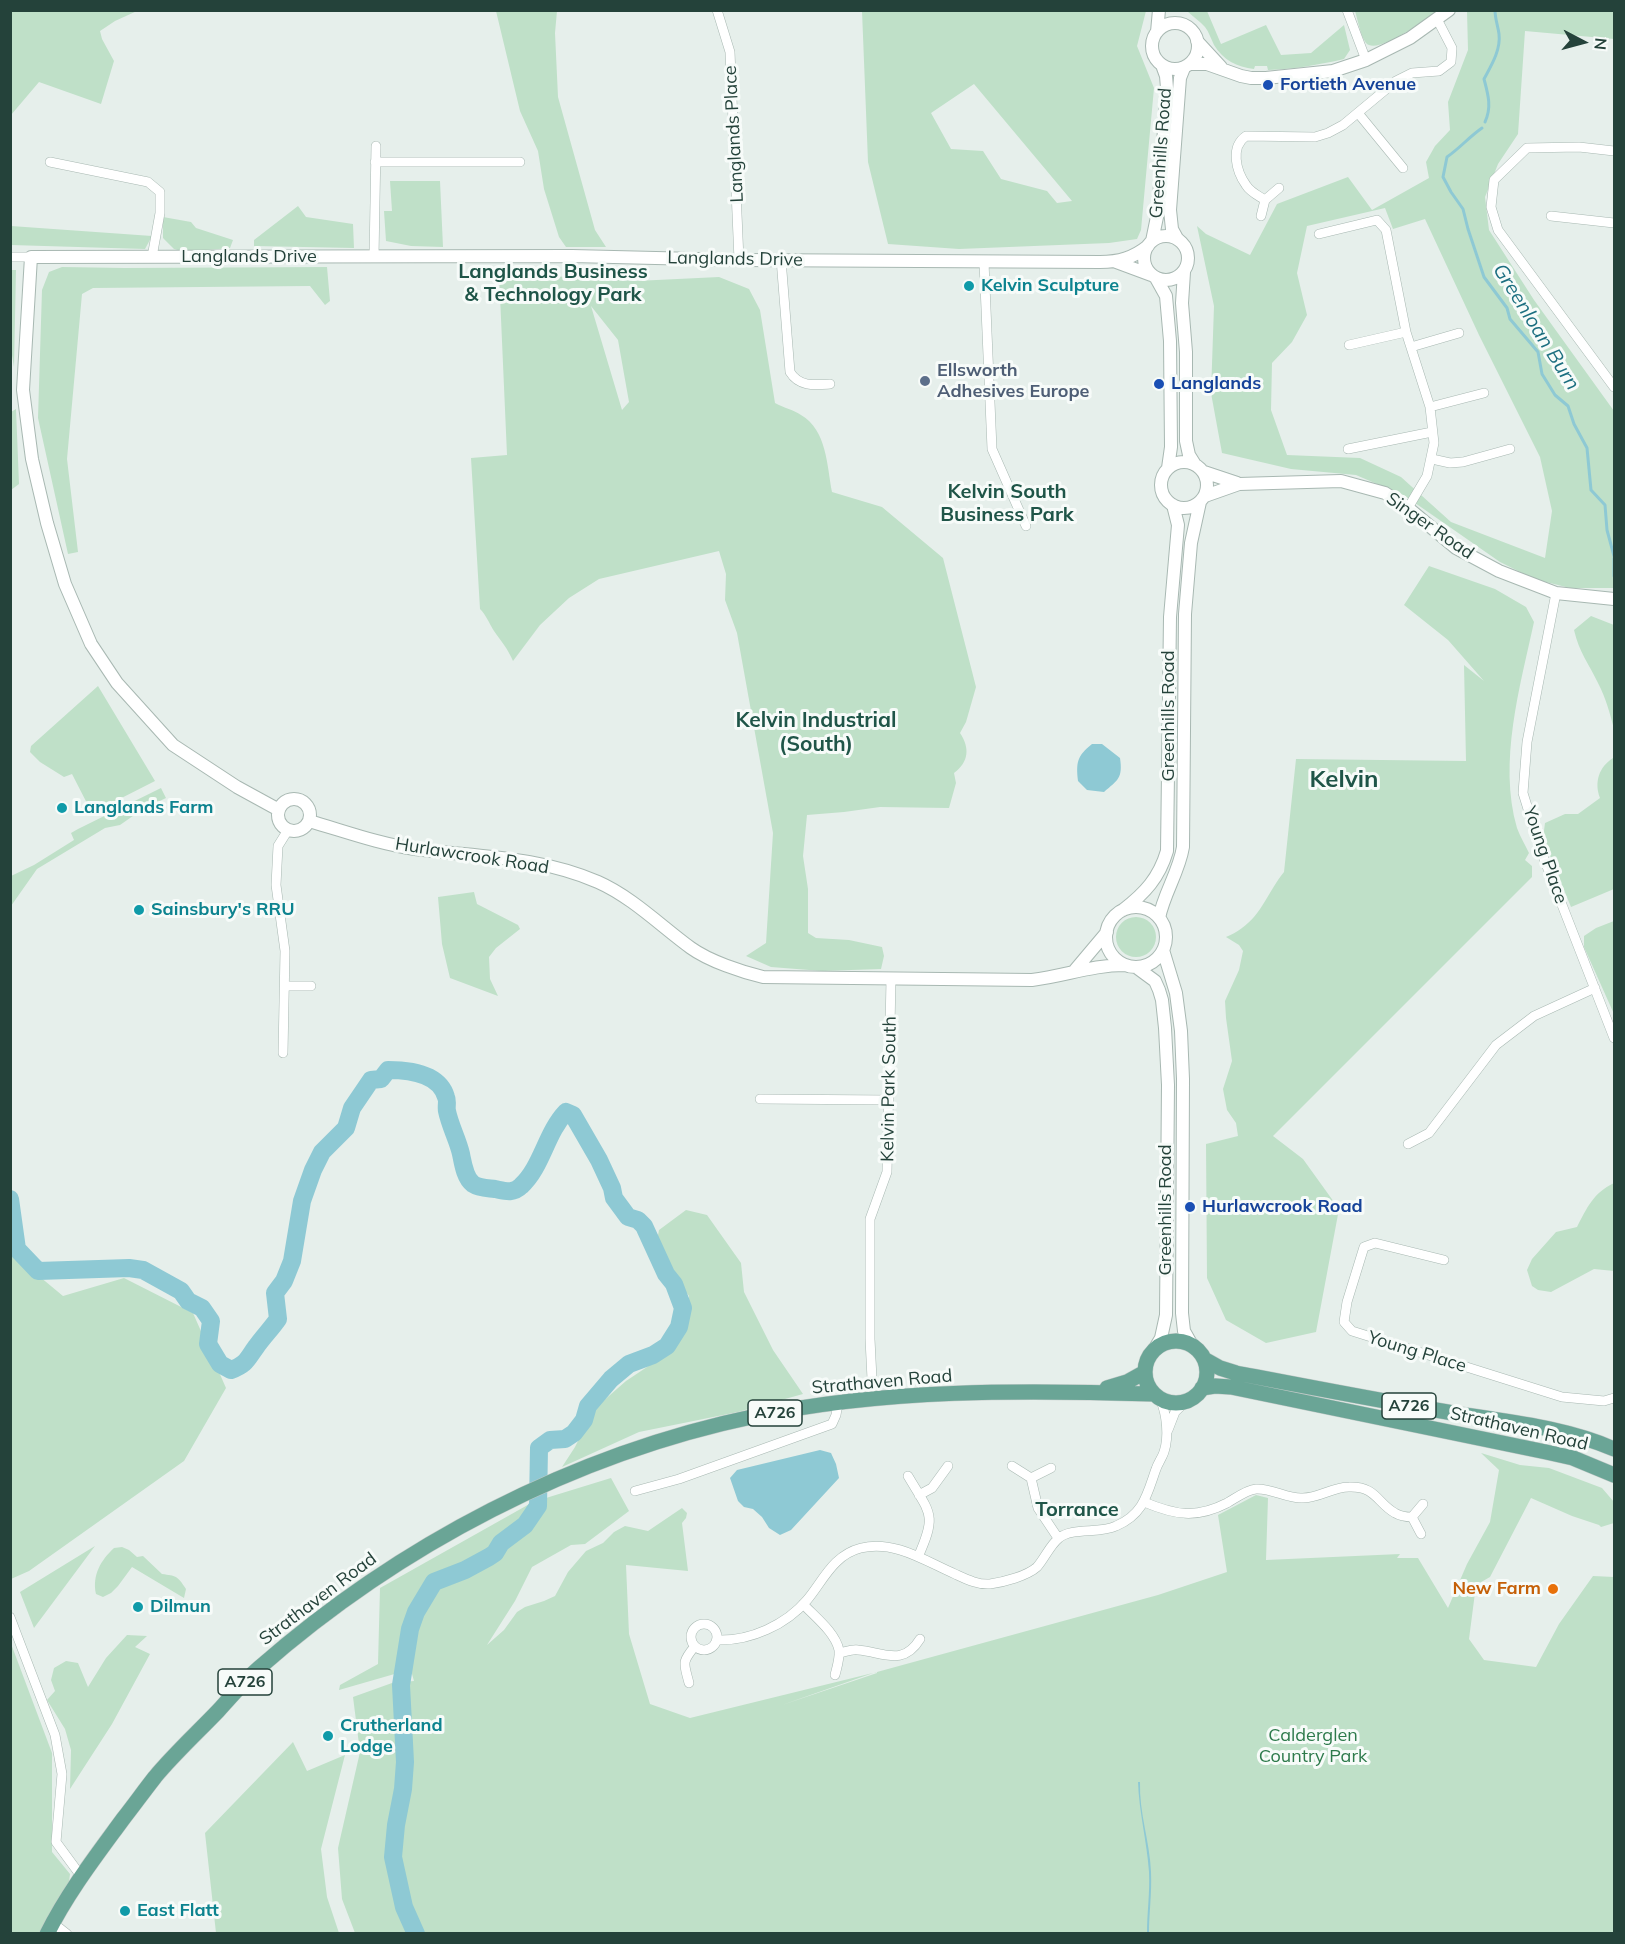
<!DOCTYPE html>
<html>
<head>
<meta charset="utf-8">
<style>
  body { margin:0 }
  #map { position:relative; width:1625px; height:1944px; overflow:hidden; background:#e6efeb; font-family:Mulish,sans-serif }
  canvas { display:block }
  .frame { position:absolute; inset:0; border:12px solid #24423a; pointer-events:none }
  .north { position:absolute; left:1553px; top:12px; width:60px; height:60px; -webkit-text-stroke:4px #f7fbf9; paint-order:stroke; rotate:96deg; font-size:16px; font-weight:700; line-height:24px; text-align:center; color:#24423a }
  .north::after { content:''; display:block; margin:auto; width:21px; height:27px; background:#24423a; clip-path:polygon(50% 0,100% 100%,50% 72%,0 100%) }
</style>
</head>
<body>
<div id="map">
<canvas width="1625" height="1944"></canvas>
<div class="frame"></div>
<div class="north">N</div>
</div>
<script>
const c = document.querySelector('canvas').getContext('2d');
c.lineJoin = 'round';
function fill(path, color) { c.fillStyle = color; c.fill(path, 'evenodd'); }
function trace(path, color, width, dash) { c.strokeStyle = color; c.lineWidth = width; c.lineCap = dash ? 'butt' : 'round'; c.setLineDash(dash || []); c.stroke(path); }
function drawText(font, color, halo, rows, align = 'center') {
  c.font = font + ' Mulish,sans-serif'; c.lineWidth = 6; c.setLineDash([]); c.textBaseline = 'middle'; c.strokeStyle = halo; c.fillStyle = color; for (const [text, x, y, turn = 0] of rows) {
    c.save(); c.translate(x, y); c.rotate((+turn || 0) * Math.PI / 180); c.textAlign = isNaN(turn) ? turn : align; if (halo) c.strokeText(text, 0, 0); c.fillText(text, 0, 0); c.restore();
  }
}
fill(new Path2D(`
  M11 10 137 11 115 21 100 31 102 39 114 61 101 104 39 82 11 115Z
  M496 11H557L555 33 558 97 595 230 606 247H566L559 237 544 189 538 151 520 111Z
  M862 11H1146L1137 46 1154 88 1141 230 1137 239 1109 243 959 249 888 244 868 162ZM974 84 1072 201 1057 203 1047 191 1001 179 983 151 951 149 931 113Z
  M1187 11H1207L1221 44 1266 25 1281 55 1311 53 1344 25 1350 50 1344 59C1319 65 1293 69 1268 70L1267 66H1255L1254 69C1237 67 1223 60 1214 45 1211 39 1209 32 1205 27 1200 21 1192 16 1187 11Z
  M1355 11H1437C1426 19 1377 56 1366 43 1360 35 1358 20 1355 11Z
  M1467 11H1614V39L1525 31 1518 134 1498 164 1485 197 1489 230 1534 300 1614 411V588H1570L1534 579 1500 562 1405 496 1356 475 1291 469 1222 453 1211 393 1214 306 1197 226 1206 234 1250 255 1277 204 1348 177 1372 210 1429 178 1426 162 1435 146 1450 130 1448 102 1468 50ZM1385 208 1393 229 1425 219 1479 335 1540 457 1552 511 1545 558 1451 522 1401 477 1360 458 1287 455 1271 410 1272 363 1292 342 1307 315 1297 273 1307 226Z
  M390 181H440L443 247 411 246 386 241 384 211H392Z
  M298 206 306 217 353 224 354 248 254 246V240Z
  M163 217 191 222 196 228 233 240 230 248 185 252 174 249 163 238Z
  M11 226 152 236 145 249 11 245Z
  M62 267 125 268 327 267 330 301 325 305 310 286 93 288 82 294 67 459 78 552 68 554 38 418 42 290 49 272Z
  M11 270H16L14 367 10 343Z
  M499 273 636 281 719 277 749 289 760 310 775 403C784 408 794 410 801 415 827 430 827 466 832 492L882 507 943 558 976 687 966 722 960 733C970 748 969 762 954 773L956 783 949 808 880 807 844 812 807 815 803 856 808 889V933L816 938 849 940 882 947 884 956 881 969 822 971 771 967 746 956 766 943 773 833 737 633 725 600 726 574 719 551 599 579 569 598 540 625 513 661C508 649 501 641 494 631 489 623 486 615 480 609L471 458 507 455ZM591 306 618 340 629 402 622 410Z
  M16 409 19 484 11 490V412Z
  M1429 566 1495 589 1526 607 1534 622C1520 687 1498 762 1517 828 1520 836 1525 845 1529 853L1525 860 1532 866V877L1273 1136 1303 1159 1339 1209 1316 1332 1266 1343 1226 1320 1207 1278 1206 1144 1238 1136 1236 1123 1227 1110 1223 1089 1232 1061 1226 1018 1225 1001 1239 970 1243 951 1239 945 1226 937C1231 935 1237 932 1242 928 1262 914 1269 890 1284 872L1296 759 1466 761 1464 665 1484 681 1448 640 1404 605Z
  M1591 616 1614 625V729C1610 714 1606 698 1598 683 1589 664 1579 652 1574 630Z
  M98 686 155 781 92 813 72 774 64 777 40 762 30 752 31 746Z
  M1614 751V889L1571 907 1543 838 1545 823 1565 814H1578L1600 798C1594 782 1599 767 1613 758Z
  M161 788 166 798 143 809 120 825 105 828 37 869 11 906V876L34 865 74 840 71 833 78 829Z
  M474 892 477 904 518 925 520 929 496 948 489 957 490 979 498 996 450 978 442 944 438 897Z
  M1116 937a20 20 0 1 1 40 0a20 20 0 1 1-40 0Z
  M1614 921V1014L1584 947V936L1596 928Z
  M1614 1183V1271L1594 1269 1551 1292 1538 1290 1532 1286 1527 1270 1532 1259 1556 1232 1577 1227C1587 1208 1593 1193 1614 1183Z
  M686 1210 707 1215 741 1263 744 1292 773 1350 803 1394 738 1412 639 1432 562 1467 575 1447 594 1409 626 1381 653 1363 685 1326 689 1296 655 1251 659 1230Z
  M10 1252 63 1296 124 1278 193 1313 226 1388 184 1461 29 1571 11 1579Z
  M1481 1453 1520 1465 1549 1468 1602 1488 1614 1502V1523L1601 1527 1599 1525 1572 1516 1531 1498 1490 1577 1476 1585 1469 1639 1484 1660 1536 1667 1559 1624 1593 1576 1614 1577V1933H355L342 1899 338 1848 360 1752 353 1697 392 1683 414 1681 410 1667 407 1666 410 1629 416 1612 434 1582 465 1570 507 1546 530 1506 507 1533 484 1554 430 1578 407 1625 398 1673 339 1690 340 1685 378 1664 380 1588 533 1502 611 1478 629 1511 585 1544 571 1545 532 1567 515 1601 487 1645 504 1630 517 1612 525 1607 544 1601 555 1596 568 1572 586 1551 603 1543 614 1532 625 1526 648 1531 682 1508 687 1513 686 1518 682 1523 688 1571 626 1565 629 1634 650 1704 690 1718 877 1672 1158 1595 1227 1572 1218 1515 1256 1495 1268 1498 1266 1560 1400 1554 1397 1558H1418L1448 1608 1467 1564 1490 1522 1499 1470ZM877 1672V1673L782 1705 876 1672Z
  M95 1546 34 1628 20 1592Z
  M122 1547 129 1550 137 1557 143 1556 162 1574C176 1576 177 1575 186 1589L184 1598 132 1567 118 1586 111 1593 103 1597 96 1594C92 1575 101 1560 114 1548Z
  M127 1635 147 1636 135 1647 150 1654 112 1724 70 1789 71 1750 65 1729 47 1700 55 1691 51 1680 54 1668 66 1661 78 1663 88 1687 106 1658Z
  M10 1641 52 1753V1852L70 1874 69 1882 41 1933H11Z
  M293 1742 307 1771 345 1755 321 1849 327 1897 339 1933H216L205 1833Z`), '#bfe0c8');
fill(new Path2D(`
  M1092 744H1102L1120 758C1123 778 1118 780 1104 792L1087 790 1078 781C1076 762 1077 756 1092 744Z
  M820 1450 831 1453 836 1464 839 1478 791 1530 780 1535 769 1528 762 1517 753 1509 744 1507 738 1501 730 1478 737 1470Z
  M1138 1782H1140C1139 1813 1150 1842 1151 1872 1152 1893 1149 1913 1149 1933H1147C1147 1913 1150 1893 1149 1872 1147 1842 1139 1812 1138 1782Z`), '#8ec9d4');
trace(new Path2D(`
  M1485 122C1492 107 1488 94 1484 79 1491 66 1501 50 1499 34 1498 26 1495 19 1495 10
  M1482 128C1469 137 1460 148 1447 157L1443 177 1451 192 1463 209 1468 229 1484 277 1507 308 1510 319 1538 352 1542 374 1555 395 1568 406 1574 424 1587 448 1591 490 1605 505 1607 530 1614 556
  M1614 558V576`), '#8ec9d4', 3);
trace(new Path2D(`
  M10 1199 17 1249 38 1271 129 1268 143 1270 181 1291 188 1301 202 1308 211 1321 208 1344 220 1364 231 1370C247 1364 247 1359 256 1347 263 1337 271 1329 278 1319L275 1293 284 1281 292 1261 302 1201 313 1170 322 1152 346 1128 352 1108 371 1080 381 1079 388 1070C409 1070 439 1073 446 1097 448 1101 446 1107 447 1111 450 1126 458 1140 461 1154 463 1164 465 1178 473 1184 479 1188 488 1188 495 1189 505 1191 513 1194 521 1186 542 1167 546 1133 566 1112L573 1115 599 1160 612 1188 614 1198 628 1217 638 1220 644 1226 666 1274 674 1284 683 1308 679 1327 667 1346 653 1355 629 1364 611 1379 588 1406 584 1420 574 1433 565 1439 550 1440 539 1448 538 1506 525 1525 501 1543 495 1553 489 1557 465 1570 434 1582 416 1612 410 1629 401 1685 405 1762 403 1789 396 1825 393 1857 404 1907 416 1934`), '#8ec9d4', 18);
const minor = new Path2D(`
  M717 10 730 52 739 260
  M1347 10 1366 60
  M1358 113 1403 168
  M1614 151 1579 147 1527 148 1494 180 1491 207 1498 230 1614 387
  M50 162 148 182 160 192V213L152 257
  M375 162H520
  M1265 200C1259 196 1250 192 1246 185 1236 171 1230 147 1246 136L1315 137 1328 133 1343 125 1396 81 1412 73 1439 71 1451 62 1452 48 1437 19
  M1261 216 1265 200 1279 188
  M1551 216 1614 223
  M1319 234 1377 220 1386 230 1406 332 1430 407 1434 443 1427 476 1408 508
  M10 257H31
  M374 257 376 146
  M781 259 790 372C799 387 815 385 830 384
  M984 262 992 449 1026 526
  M1349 345 1406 332
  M1411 347 1459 333
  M1430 407 1484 393
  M1348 449 1432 432
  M1432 459 1450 463 1463 462 1510 449
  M1556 593 1527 742 1523 793 1541 851 1614 1038
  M285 986H311
  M283 1053 285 951 276 885 278 846 288 830
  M760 1099 889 1100
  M1408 1144 1429 1133 1496 1045 1534 1016 1595 988
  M1444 1260 1375 1243 1364 1247 1347 1302 1344 1322 1352 1331 1562 1397 1604 1401 1614 1398
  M872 1379 870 1339V1219L887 1172 891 979
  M1168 1430 1175 1412 1185 1402
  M1012 1466 1031 1478 1051 1468
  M908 1476C931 1515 937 1514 918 1557
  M1031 1478 1038 1508 1058 1538
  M635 1491 679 1479 832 1424 836 1415 838 1403
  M919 1495 932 1488 948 1466
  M1144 1502C1175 1515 1196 1519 1227 1503 1236 1498 1246 1490 1256 1489 1271 1488 1286 1498 1301 1498 1318 1499 1332 1487 1349 1487 1376 1486 1377 1503 1395 1513 1400 1516 1406 1517 1412 1517L1423 1504
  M1412 1517 1421 1534
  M803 1604C815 1617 835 1632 839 1650 840 1658 837 1667 835 1675
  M10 1617 55 1735 62 1774 56 1842 81 1876
  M691 1637a13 13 0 1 1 26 0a13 13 0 1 1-26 0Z
  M718 1640C750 1641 786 1625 807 1600 823 1581 833 1555 861 1548 895 1540 925 1561 955 1574 966 1579 978 1585 990 1584 1004 1582 1027 1576 1037 1567 1045 1558 1050 1545 1059 1538 1072 1527 1100 1534 1116 1526 1144 1514 1147 1494 1156 1469 1158 1463 1162 1458 1164 1452 1169 1437 1167 1414 1160 1399
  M839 1653C845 1652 852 1649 858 1650 883 1652 903 1667 920 1639
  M689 1683C684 1663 681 1663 695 1646
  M53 1923 67 1934`);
const tertiary = new Path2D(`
  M1152 46a23 23 0 1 1 46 0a23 23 0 1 1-46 0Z
  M1157 32 1159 10
  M1197 41 1221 67
  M1189 64H1207L1241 76 1251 78H1266L1333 71 1366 60 1410 38 1449 10
  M1144 258a22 22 0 1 1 44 0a22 22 0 1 1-44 0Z
  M1178 240 1172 229 1170 210 1180 78 1184 68
  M1152 241 1158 212 1167 88 1166 76 1162 65
  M1116 262 1151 275
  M1184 272 1182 303 1186 352V441L1189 455 1194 463
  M1156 278 1166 296 1170 341 1171 447 1168 468
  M1161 485a23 23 0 1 1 46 0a23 23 0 1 1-46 0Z
  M1204 472 1237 483
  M1205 496 1239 484 1341 481 1385 493 1408 508 1456 548 1499 571 1556 593 1614 599
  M278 815a16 16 0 1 1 32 0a16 16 0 1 1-32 0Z
  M279 810 237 787 173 745 117 683 91 644 65 584 47 523 32 459 23 390 31 257 572 256 739 260 1100 262C1119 262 1133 258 1148 246
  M309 821C344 831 379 844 415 849 478 857 538 856 598 882 632 897 662 927 691 948 709 961 742 972 763 977L1032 980C1065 976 1092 965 1125 965
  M1106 937a30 30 0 1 1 60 0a30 30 0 1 1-60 0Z
  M1123 910C1145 893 1159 878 1167 851L1170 617 1178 525 1173 505
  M1159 918C1164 893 1179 872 1183 847L1185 614 1191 543 1200 502
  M1163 950 1176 993 1181 1031 1183 1079 1182 1313 1184 1331 1193 1347
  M1136 967 1155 981 1159 990 1162 1000 1165 1028 1168 1085 1166 1315 1161 1338 1152 1353
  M1075 970 1107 932`);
const primary = new Path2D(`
  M1145 1372a31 31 0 1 1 62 0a31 31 0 1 1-62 0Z
  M1204 1359 1220 1368 1236 1373C1309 1387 1381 1401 1453 1413 1507 1422 1564 1427 1614 1449
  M1107 1388 1127 1382 1145 1372
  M1202 1388 1215 1386 1231 1387 1546 1452 1573 1458 1614 1475
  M47 1934C68 1892 96 1856 123 1819 134 1805 144 1791 155 1777 174 1754 197 1733 218 1711 231 1697 244 1681 259 1668 399 1545 573 1454 756 1416 886 1389 1021 1390 1154 1394`);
trace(minor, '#a8b8b2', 10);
trace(tertiary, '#a8b8b2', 14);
trace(primary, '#c2cac8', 16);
trace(minor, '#fff', 9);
trace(tertiary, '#fff', 12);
trace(primary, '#6aa596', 15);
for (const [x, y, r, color] of [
  [1268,85,6,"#1a4fb4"],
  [969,286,6,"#0f9aa8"],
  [925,381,6,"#5c6f8a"],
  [1159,384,6,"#1a4fb4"],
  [62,808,6,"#0f9aa8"],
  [139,910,6,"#0f9aa8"],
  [1190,1207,6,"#1a4fb4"],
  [1553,1589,6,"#e8710a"],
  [138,1607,6,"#0f9aa8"],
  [328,1736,6,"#0f9aa8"],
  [125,1911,6,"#0f9aa8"]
]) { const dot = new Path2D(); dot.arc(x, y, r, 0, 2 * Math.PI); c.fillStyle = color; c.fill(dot); trace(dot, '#f7fbf9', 2); }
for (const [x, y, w] of [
  [1409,1406,54],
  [775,1413,54],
  [245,1682,54]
]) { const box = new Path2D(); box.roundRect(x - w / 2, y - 13, w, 26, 4.5); c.fillStyle = '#f7fbf9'; c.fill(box); trace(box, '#24423a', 1.5); }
drawText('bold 16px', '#24423a', null, [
  ["A726",1409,1406],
  ["A726",775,1413],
  ["A726",245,1682]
]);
drawText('bold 18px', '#164399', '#f7fbf9', [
  ["Fortieth Avenue",1280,85],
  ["Langlands",1171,384],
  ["Hurlawcrook Road",1202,1207]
], 'left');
drawText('18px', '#24423a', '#f7fbf9', [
  ["Langlands Place",734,134,-93],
  ["Greenhills Road",1161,153,-86],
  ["Langlands Drive",249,257],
  ["Langlands Drive",735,259,1],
  ["Singer Road",1430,526,35],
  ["Greenhills Road",1169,716,-90],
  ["Young Place",1545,855,71],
  ["Hurlawcrook Road",472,856,9],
  ["Kelvin Park South",889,1089,-89],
  ["Greenhills Road",1166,1210,-90],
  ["Young Place",1417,1352,17],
  ["Strathaven Road",882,1382,-5],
  ["Strathaven Road",1519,1429,13],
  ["Strathaven Road",318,1599,-37]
]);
drawText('bold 18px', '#0d838f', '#f7fbf9', [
  ["Kelvin Sculpture",981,286],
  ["Langlands Farm",74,808],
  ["Sainsbury's RRU",151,910],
  ["Dilmun",150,1607],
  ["Crutherland",340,1726],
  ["Lodge",340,1747],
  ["East Flatt",137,1911]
], 'left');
drawText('bold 18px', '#4e5e75', '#f7fbf9', [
  ["Ellsworth",937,371],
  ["Adhesives Europe",937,392]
], 'left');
drawText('bold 18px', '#c56008', '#f7fbf9', [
  ["New Farm",1541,1589]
], 'right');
drawText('18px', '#2d7a4b', '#f7fbf9', [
  ["Calderglen",1313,1736],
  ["Country Park",1313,1757]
]);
drawText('bold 20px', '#1f5548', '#f7fbf9', [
  ["Langlands Business",553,272],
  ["& Technology Park",553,295],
  ["Kelvin South",1007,492],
  ["Business Park",1007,515],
  ["Torrance",1077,1510]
]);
drawText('italic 20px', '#1c6f80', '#f7fbf9', [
  ["Greenloan Burn",1536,327,58]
]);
drawText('bold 21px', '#1f5548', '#f7fbf9', [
  ["Kelvin Industrial",816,721],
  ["(South)",816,745]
]);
drawText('bold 24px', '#1f5548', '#f7fbf9', [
  ["Kelvin",1344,780]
]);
</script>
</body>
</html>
